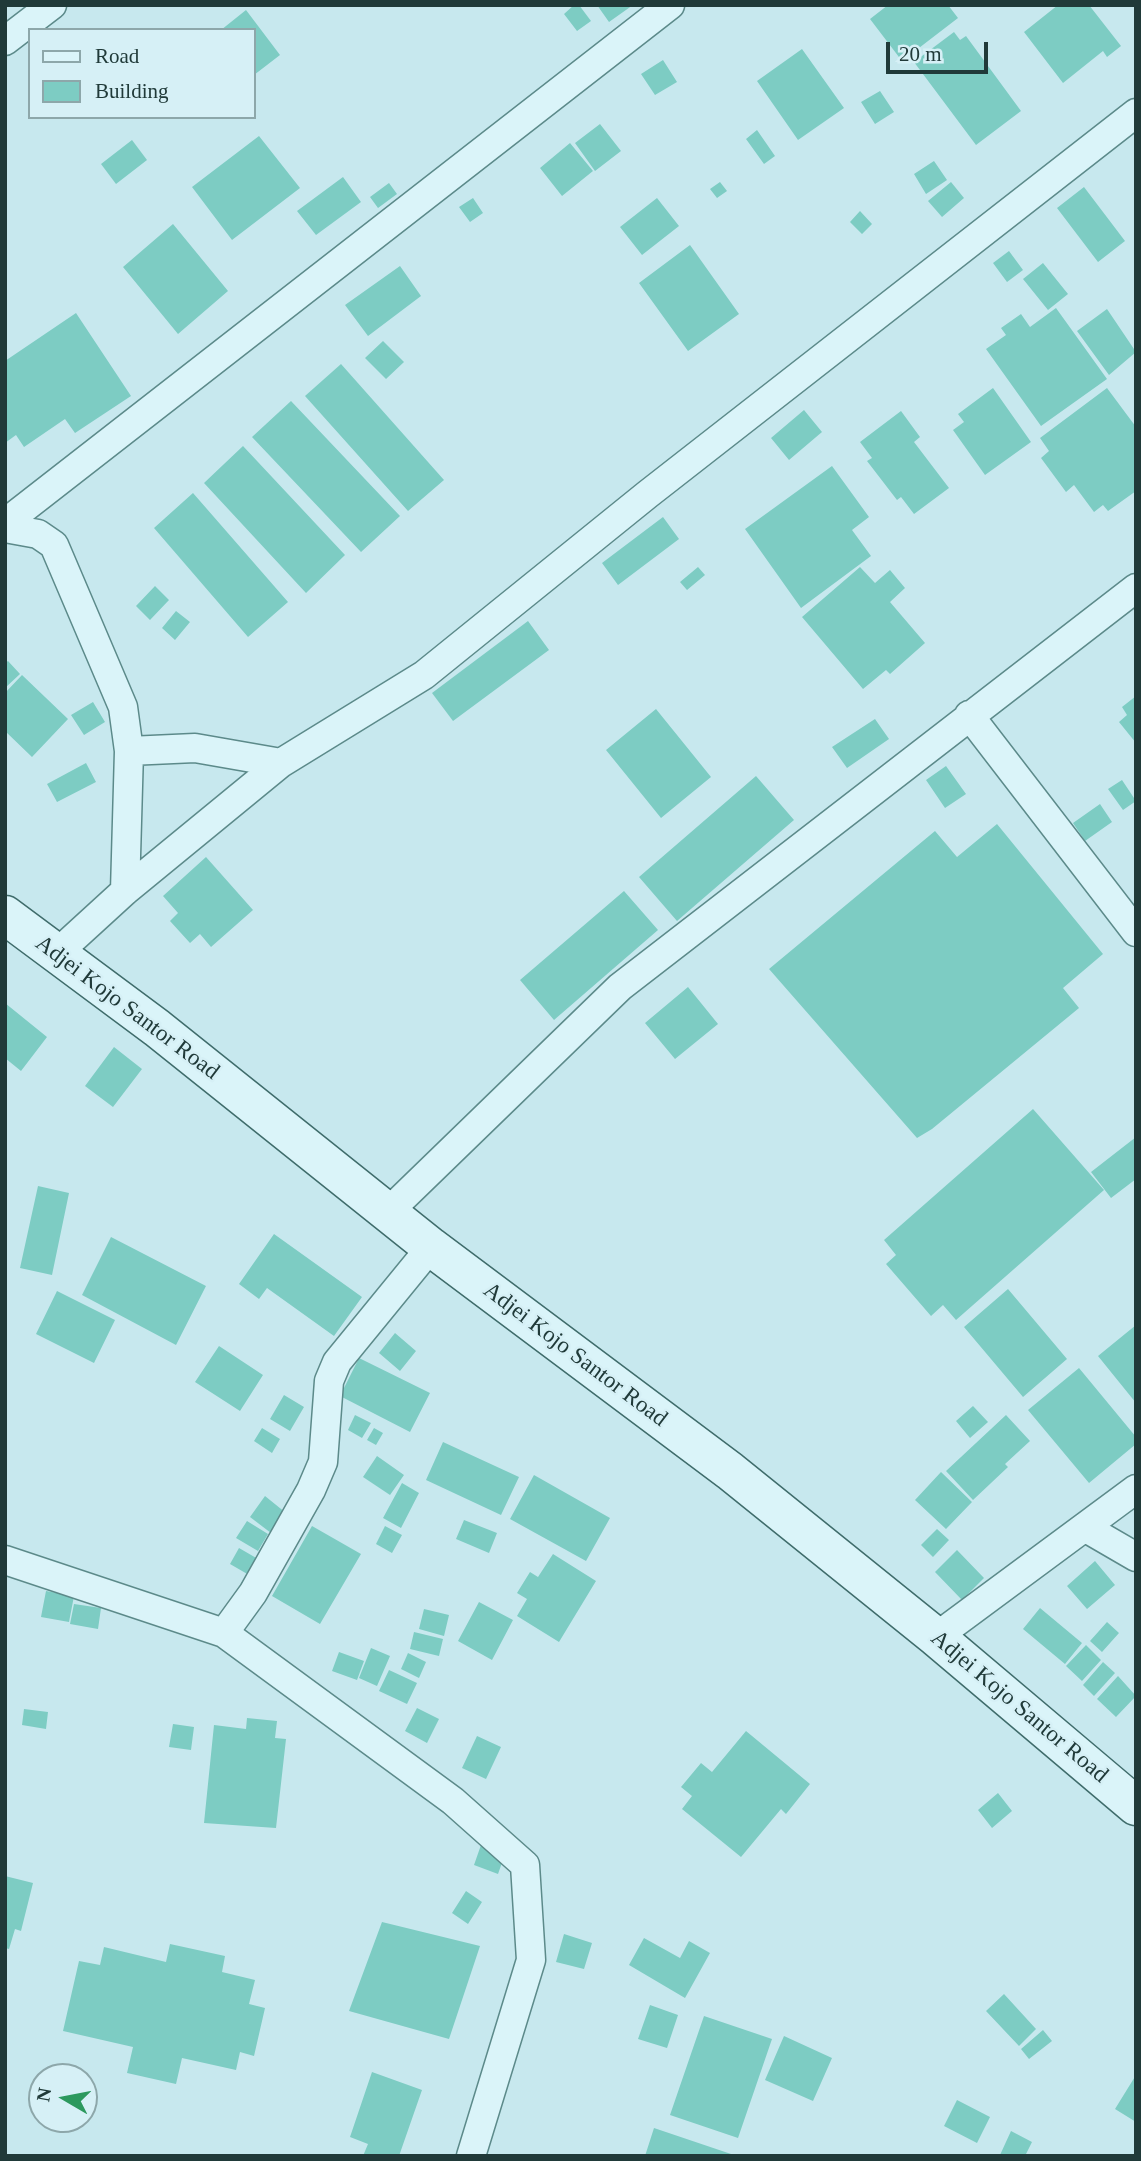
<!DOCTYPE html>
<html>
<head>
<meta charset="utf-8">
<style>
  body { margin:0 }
  #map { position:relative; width:1141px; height:2161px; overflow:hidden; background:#c7e8ee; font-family:"Times New Roman",serif }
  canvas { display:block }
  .frame { position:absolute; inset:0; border:7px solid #203a39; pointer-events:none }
  .legend { position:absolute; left:28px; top:28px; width:228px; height:91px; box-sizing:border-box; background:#d6f0f6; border:2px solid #8da7aa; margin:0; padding:9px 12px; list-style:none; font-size:21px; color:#203a39 }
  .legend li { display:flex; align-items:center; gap:14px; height:35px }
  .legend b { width:35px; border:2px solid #8da7aa }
  .north { position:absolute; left:28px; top:2063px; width:70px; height:70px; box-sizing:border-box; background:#d6f0f6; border:2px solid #8da7aa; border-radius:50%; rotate:280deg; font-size:19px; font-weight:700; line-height:28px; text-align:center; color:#203a39 }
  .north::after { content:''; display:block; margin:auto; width:24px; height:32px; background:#2c995e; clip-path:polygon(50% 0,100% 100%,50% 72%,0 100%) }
  .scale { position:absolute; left:886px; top:42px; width:102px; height:32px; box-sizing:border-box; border:4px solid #203a39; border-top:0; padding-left:9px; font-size:21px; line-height:24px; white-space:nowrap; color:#203a39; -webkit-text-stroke:5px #d6f0f6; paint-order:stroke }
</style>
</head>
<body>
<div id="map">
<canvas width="1141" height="2161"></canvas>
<div class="frame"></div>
<ul class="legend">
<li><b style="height:9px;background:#daf4f9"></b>Road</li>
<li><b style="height:19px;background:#7dccc3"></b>Building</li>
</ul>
<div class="north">N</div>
<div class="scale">20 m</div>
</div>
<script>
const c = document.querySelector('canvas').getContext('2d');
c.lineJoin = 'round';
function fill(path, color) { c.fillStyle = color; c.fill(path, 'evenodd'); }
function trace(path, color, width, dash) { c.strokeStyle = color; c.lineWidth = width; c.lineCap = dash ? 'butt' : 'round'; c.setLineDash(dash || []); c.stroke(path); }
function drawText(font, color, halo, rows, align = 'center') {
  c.font = font + ' "Times New Roman",serif'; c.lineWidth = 5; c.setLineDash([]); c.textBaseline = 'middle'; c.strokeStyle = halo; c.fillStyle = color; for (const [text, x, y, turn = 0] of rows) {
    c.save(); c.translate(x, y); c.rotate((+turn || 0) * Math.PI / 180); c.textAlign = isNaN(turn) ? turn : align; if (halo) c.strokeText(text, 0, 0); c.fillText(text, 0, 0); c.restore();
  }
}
fill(new Path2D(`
  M574 5H579L591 21 577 31 564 14Z
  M597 5H633L609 22Z
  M888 5H948L958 18 902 61 870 19Z
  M1058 5H1089L1121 46 1107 57 1103 51 1063 83 1024 32Z
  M246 10 280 55 254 75V30H221Z
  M954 32 960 40 966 36 1021 111 976 145 914 62Z
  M802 49 844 108 798 140 757 81Z
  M663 60 677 82 655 95 641 74Z
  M880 91 894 112 875 124 861 102Z
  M600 124 621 151 595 171 575 143Z
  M757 130 775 156 764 164 746 139Z
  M259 136 300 188 232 240 192 187Z
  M132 140 147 160 116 184 101 164Z
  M570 143 593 171 562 196 540 168Z
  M934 161 947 180 926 194 914 174Z
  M343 177 361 202 316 235 297 211Z
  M720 182 727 191 717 198 710 189Z
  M951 182 964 198 942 217 928 201Z
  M389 183 397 194 378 208 370 197Z
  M1084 187 1125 241 1098 262 1057 208Z
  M473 198 483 213 470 222 459 207Z
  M657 198 679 226 642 255 620 227Z
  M860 211 872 224 862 234 850 222Z
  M173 224 228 291 178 334 123 267Z
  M690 245 739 314 688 351 639 283Z
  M1009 251 1023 270 1007 282 993 263Z
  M1043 263 1068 294 1048 310 1023 279Z
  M400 266 421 296 368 336 345 305Z
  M1056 308 1107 379 1041 426 986 349 1006 335 1001 328 1021 314 1030 327Z
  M1107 309 1136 352 1109 375 1077 331Z
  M76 313 131 396 75 433 65 419 24 447 16 435 5 443V361Z
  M383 341 404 362 386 379 365 358Z
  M341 364 444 480 408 511 305 396Z
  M993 388 1031 442 985 475 953 430 964 422 958 414Z
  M1107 388 1136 427V491L1108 511 1103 505 1094 512 1074 485 1066 492 1041 458 1049 451 1040 438Z
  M291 401 400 516 361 552 252 437Z
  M804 410 822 432 789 460 771 438Z
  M901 411 920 437 914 442 949 488 914 514 901 497 897 500 867 461 872 458 860 442Z
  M243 446 345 555 306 593 204 483Z
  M832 466 869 517 852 530 871 556 801 608 745 529Z
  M193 493 288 602 248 637 154 528Z
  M663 517 679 539 618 585 602 563Z
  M698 567 705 575 687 590 680 582Z
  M860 567 875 583 890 570 905 588 890 602 925 643 890 674 886 670 863 689 802 617Z
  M155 586 169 600 150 620 136 606Z
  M176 611 190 622 175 640 162 628Z
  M528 621 549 650 453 721 432 693Z
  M8 661 20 674 5 688V663Z
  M22 675 68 719 32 757 5 731V693Z
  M1136 696V743L1119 722 1127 715 1122 707Z
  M93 702 105 722 84 735 71 715Z
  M656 709 711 777 661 818 606 750Z
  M875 719 889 739 847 768 832 747Z
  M86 763 96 782 57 802 47 784Z
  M946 766 966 794 945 808 926 780Z
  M756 776 794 820 677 921 639 877Z
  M1122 780 1136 801 1123 810 1108 789Z
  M1100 804 1112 822 1085 841 1073 823Z
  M997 824 1103 954 1063 988 1079 1008 932 1129 917 1138 769 969 935 831 957 857Z
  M206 857 253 910 211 947 200 934 190 943 170 921 178 913 163 896Z
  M624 891 658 930 554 1020 520 980Z
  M688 987 718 1024 675 1059 645 1023Z
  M5 1003 47 1037 21 1071 5 1058Z
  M114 1047 142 1069 113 1107 85 1086Z
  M1033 1109 1104 1190 956 1320 943 1305 931 1316 886 1264 896 1255 884 1240Z
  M1136 1137V1179L1111 1198 1091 1172Z
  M38 1186 69 1193 52 1275 20 1268Z
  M274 1234 362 1297 334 1336 267 1288 259 1299 239 1284Z
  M111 1237 206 1286 176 1345 82 1295Z
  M1008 1289 1067 1359 1023 1397 964 1327Z
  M57 1291 115 1320 94 1363 36 1334Z
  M1136 1325V1403L1098 1356Z
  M395 1333 416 1351 400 1371 379 1353Z
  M219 1346 263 1375 240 1411 195 1382Z
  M359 1358 430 1393 410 1432 340 1396Z
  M1079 1368 1136 1437V1444L1089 1483 1028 1410Z
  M284 1395 304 1407 290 1431 270 1419Z
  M973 1406 988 1422 970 1438 956 1421Z
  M355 1415 371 1423 362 1438 348 1430Z
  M1006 1415 1030 1441 1005 1464 1008 1467 973 1500 946 1471Z
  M262 1428 280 1439 272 1453 254 1441Z
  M374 1428 383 1433 376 1445 367 1440Z
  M443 1442 519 1477 501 1515 426 1480Z
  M377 1456 404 1475 390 1495 363 1477Z
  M941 1472 972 1502 946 1529 915 1500Z
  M534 1475 610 1518 586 1561 510 1519Z
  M402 1483 419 1493 401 1528 383 1518Z
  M265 1496 286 1513 271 1533 250 1517Z
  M464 1520 497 1533 489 1553 456 1539Z
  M247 1521 268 1534 258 1551 236 1538Z
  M312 1526 361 1554 320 1624 272 1596Z
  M385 1526 402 1535 392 1553 376 1544Z
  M937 1529 949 1540 933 1557 921 1545Z
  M239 1548 258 1559 249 1575 230 1564Z
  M957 1550 984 1578 962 1600 935 1572Z
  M553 1554 596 1581 559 1642 517 1616 527 1599 517 1593 530 1572 538 1577Z
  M1095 1561 1115 1585 1087 1609 1067 1586Z
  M46 1591 74 1596 69 1622 41 1617Z
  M479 1602 513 1620 492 1660 458 1641Z
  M74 1604 101 1608 98 1629 70 1624Z
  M1040 1608 1082 1643 1065 1664 1023 1629Z
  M424 1609 449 1615 444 1636 419 1629Z
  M1107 1622 1119 1633 1102 1652 1090 1641Z
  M414 1632 443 1639 439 1656 410 1649Z
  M1086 1645 1101 1660 1082 1681 1066 1666Z
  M371 1648 390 1656 377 1686 359 1678Z
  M339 1652 364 1661 357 1680 332 1671Z
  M408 1653 426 1662 419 1678 401 1669Z
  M1103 1662 1115 1673 1094 1696 1083 1685Z
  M389 1670 417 1683 407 1704 379 1691Z
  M1118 1676 1136 1696 1116 1717 1097 1699Z
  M417 1708 439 1719 427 1743 405 1731Z
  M24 1709 48 1712 46 1729 22 1725Z
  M247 1718 277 1721 275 1738 286 1739 276 1828 204 1823 214 1725 246 1729Z
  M173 1724 194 1727 191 1750 169 1747Z
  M746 1731 810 1784 786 1814 781 1809 741 1857 682 1809 692 1796 681 1787 701 1763 712 1772Z
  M477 1736 501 1747 486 1779 462 1768Z
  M998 1793 1012 1811 992 1828 978 1810Z
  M481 1845 505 1854 498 1874 474 1865Z
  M5 1876 33 1883 21 1931 15 1929 9 1949 5 1948Z
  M466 1891 482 1902 468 1924 452 1913Z
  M382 1922 480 1946 449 2039 349 2011Z
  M564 1934 592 1943 584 1969 556 1962Z
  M644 1938 680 1958 689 1941 710 1953 685 1998 629 1965Z
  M170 1944 225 1956 222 1972 255 1980 249 2004 265 2008 254 2056 240 2052 236 2070 182 2058 176 2084 127 2073 133 2047 63 2031 79 1961 100 1965 104 1947 166 1962Z
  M1004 1994 1036 2029 1019 2046 986 2011Z
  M650 2005 678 2015 667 2048 638 2039Z
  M704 2016 772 2039 738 2138 670 2115Z
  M1043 2030 1052 2041 1029 2059 1021 2049Z
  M784 2036 832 2058 813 2101 765 2080Z
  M372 2072 422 2090 399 2156H363L368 2144 350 2137Z
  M1136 2075V2122L1115 2109Z
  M957 2100 990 2117 977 2143 944 2126Z
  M654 2128 734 2155V2156H645Z
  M1011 2131 1032 2142 1025 2156 1000 2155Z`), '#7dccc3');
const street = new Path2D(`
  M5 41 52 5
  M5 523 670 5
  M5 528 38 534 54 545 123 707 129 751 195 748 281 763
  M969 715 1136 932
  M125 891 129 751
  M55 955 125 891 281 763 424 675 648 494 1136 113
  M388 1212 620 987 1136 588
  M1086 1528 1136 1557
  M5 1560 224 1633 253 1593 311 1490 323 1462 329 1381 337 1362 431 1247
  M224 1633 453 1801 525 1865 531 1960 471 2156
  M936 1637 1136 1489`);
const secondary = new Path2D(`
  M5 915 157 1028 431 1247 730 1471 936 1637 1136 1806`);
trace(street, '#5c8a8a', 31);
trace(secondary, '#3f6c6b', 41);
trace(street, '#daf4f9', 28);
trace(secondary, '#daf4f9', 38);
drawText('23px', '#203a39', '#d6f0f6', [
  ["Adjei Kojo Santor Road",127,1008,37],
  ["Adjei Kojo Santor Road",575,1355,37],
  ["Adjei Kojo Santor Road",1019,1707,40]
]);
</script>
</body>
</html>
